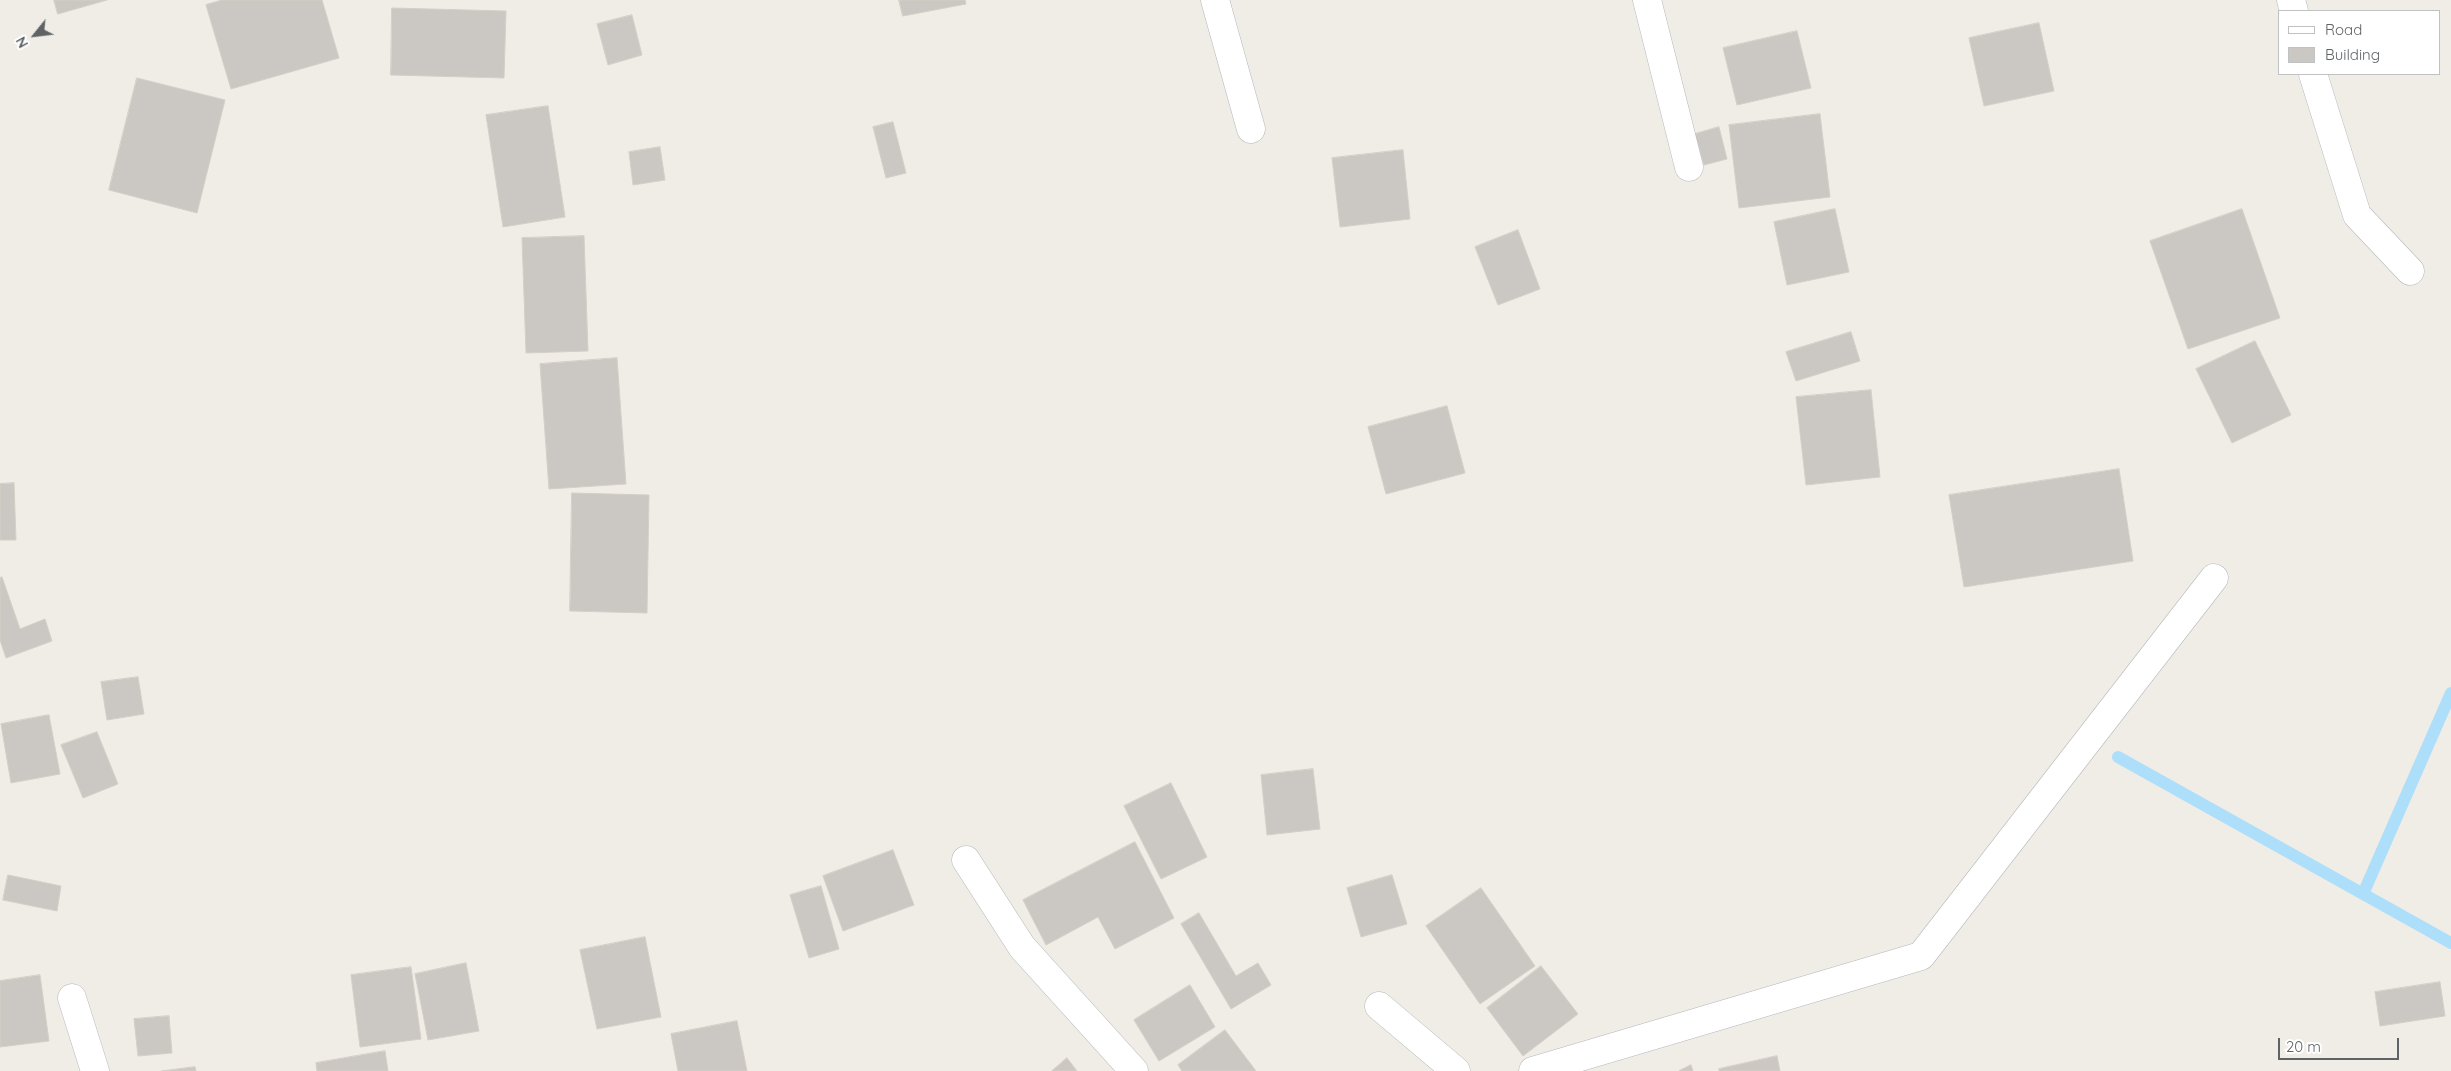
<!DOCTYPE html>
<html>
<head>
<meta charset="utf-8">
<style>
  body { margin:0 }
  #map { position:relative; width:2451px; height:1071px; overflow:hidden; background:#f0ede7; font-family:Quicksand,sans-serif }
  canvas { display:block }
  .legend { position:absolute; left:2278px; top:10px; width:162px; height:65px; box-sizing:border-box; background:#fff; border:1px solid #bfc1c2; margin:0; padding:6px 9px; list-style:none; font-size:15px; color:#5f6366 }
  .legend li { display:flex; align-items:center; gap:10px; height:25px }
  .legend b { width:25px; border:1px solid #bfc1c2 }
  .north { position:absolute; left:10px; top:10px; width:50px; height:50px; -webkit-text-stroke:4px #fff; paint-order:stroke; rotate:241deg; font-size:14px; font-weight:700; line-height:20px; text-align:center; color:#5f6366 }
  .north::after { content:''; display:block; margin:auto; width:18px; height:22px; background:#5f6366; clip-path:polygon(50% 0,100% 100%,50% 72%,0 100%) }
  .scale { position:absolute; left:2278px; top:1038px; width:121px; height:22px; box-sizing:border-box; border:2px solid #5f6366; border-top:0; padding-left:6px; font-size:15px; line-height:18px; white-space:nowrap; color:#5f6366; -webkit-text-stroke:4px #fff; paint-order:stroke }
</style>
</head>
<body>
<div id="map">
<canvas width="2451" height="1071"></canvas>
<ul class="legend">
<li><b style="height:6px;background:#fff"></b>Road</li>
<li><b style="height:14px;background:#cbc8c3"></b>Building</li>
</ul>
<div class="north">N</div>
<div class="scale">20 m</div>
</div>
<script>
const c = document.querySelector('canvas').getContext('2d');
c.lineJoin = 'round';
function trace(path, color, width, dash) { c.strokeStyle = color; c.lineWidth = width; c.lineCap = dash ? 'butt' : 'round'; c.setLineDash(dash || []); c.stroke(path); }
function fill(path, color) { c.fillStyle = color; c.fill(path, 'evenodd'); }
trace(new Path2D(`
  M2118 757 2451 943
  M2363 894 2451 693`), '#addefa', 12);
const building = new Path2D(`
  M54 0H107L58 14Z
  M222 0H322L339 58 231 89 206 5Z
  M899 0H965L966 4 903 16Z
  M392 8 506 11 504 78 391 75Z
  M632 15 642 55 608 65 597 24Z
  M2039 23 2054 91 1984 106 1969 38Z
  M1797 31 1811 88 1737 105 1723 48Z
  M137 78 225 100 197 213 109 190Z
  M548 106 565 217 503 227 486 115Z
  M1820 114 1830 197 1739 208 1729 125Z
  M893 122 906 173 886 178 873 127Z
  M1719 127 1727 159 1704 165 1695 134Z
  M660 147 665 180 633 185 629 152Z
  M1403 150 1410 219 1340 227 1332 158Z
  M1835 209 1849 272 1787 285 1774 222Z
  M2242 209 2280 318 2188 349 2150 241Z
  M1518 230 1540 289 1498 305 1475 247Z
  M584 236 588 351 526 353 522 238Z
  M1851 332 1860 361 1796 381 1786 352Z
  M2255 341 2291 415 2232 443 2196 369Z
  M617 358 626 484 549 489 540 364Z
  M1871 390 1880 477 1806 485 1796 397Z
  M1447 406 1465 473 1386 494 1368 427Z
  M2119 469 2133 561 1964 587 1949 495Z
  M14 483 16 540H0V484Z
  M572 493 649 495 647 613 570 611Z
  M2 577 20 629 45 619 52 641 6 658 0 640V578Z
  M138 677 144 714 107 720 101 682Z
  M49 715 60 774 11 783 1 724Z
  M97 732 118 784 83 798 61 745Z
  M1313 769 1320 829 1267 835 1261 775Z
  M1171 783 1207 857 1161 879 1124 806Z
  M1135 842 1174 918 1115 949 1098 917 1046 945 1023 900Z
  M893 850 914 905 843 931 823 876Z
  M8 875 61 886 57 911 3 900Z
  M1392 875 1407 924 1361 937 1347 888Z
  M821 886 839 949 809 958 790 895Z
  M1481 888 1535 966 1480 1004 1426 926Z
  M1199 913 1236 976 1258 963 1271 985 1231 1009 1181 924Z
  M645 937 661 1017 597 1029 580 950Z
  M466 963 479 1031 428 1040 415 974Z
  M1541 966 1578 1014 1523 1056 1487 1008Z
  M411 967 421 1039 360 1047 351 975Z
  M40 975 49 1041 0 1047V981Z
  M2440 982 2445 1016 2380 1026 2375 992Z
  M1190 985 1215 1027 1159 1061 1134 1020Z
  M169 1016 172 1053 138 1056 134 1019Z
  M737 1021 747 1071H678L671 1034Z
  M1225 1030 1256 1071H1182L1178 1065Z
  M385 1051 388 1071H317L316 1063Z
  M1777 1056 1780 1071H1719V1069Z
  M1067 1058 1077 1071H1052Z
  M1691 1065 1693 1071H1679Z
  M195 1067 196 1071H162Z`);
fill(building, '#cbc8c3');
trace(building, '#d4cfc6', 1);
const minor = new Path2D(`
  M1215 0 1251 129
  M1647 0 1689 167
  M2291 0 2294 11
  M2313 74 2357 215 2410 271
  M966 860 1022 947 1134 1071
  M72 998 95 1071
  M1379 1006 1456 1071
  M1533 1071 1921 956 2214 578`);
trace(minor, '#b4b7bb', 29);
trace(minor, '#fff', 28);
</script>
</body>
</html>
